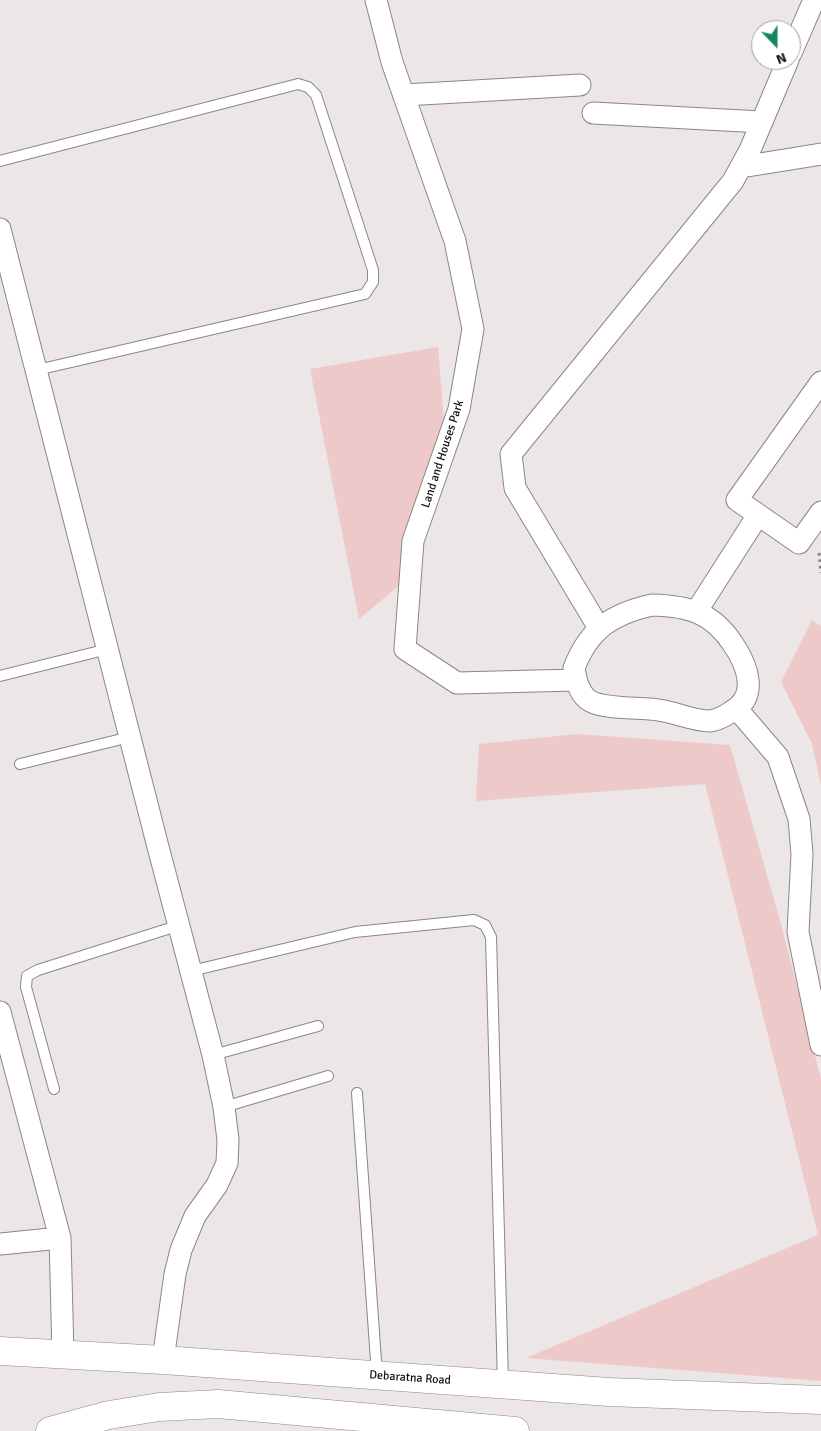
<!DOCTYPE html>
<html>
<head>
<meta charset="utf-8">
<style>
  body { margin:0 }
  #map { position:relative; width:821px; height:1431px; overflow:hidden; background:#ece6e6; font-family:Signika,sans-serif }
  canvas { display:block }
  .north { position:absolute; left:751px; top:20px; width:50px; height:50px; box-sizing:border-box; background:#fff; border:1px solid #a1a0a0; border-radius:50%; rotate:158deg; font-size:14px; font-weight:700; line-height:20px; text-align:center; color:#131111 }
  .north::after { content:''; display:block; margin:auto; width:18px; height:22px; background:#158564; clip-path:polygon(50% 0,100% 100%,50% 72%,0 100%) }
</style>
</head>
<body>
<div id="map">
<canvas width="821" height="1431"></canvas>
<div class="north">N</div>
</div>
<script>
const c = document.querySelector('canvas').getContext('2d');
c.lineJoin = 'round';
function fill(path, color) { c.fillStyle = color; c.fill(path, 'evenodd'); }
function trace(path, color, width, dash) { c.strokeStyle = color; c.lineWidth = width; c.lineCap = dash ? 'butt' : 'round'; c.setLineDash(dash || []); c.stroke(path); }
function drawText(font, color, halo, rows, align = 'center') {
  c.font = font + ' Signika,sans-serif'; c.lineWidth = 4; c.setLineDash([]); c.textBaseline = 'middle'; c.strokeStyle = halo; c.fillStyle = color; for (const [text, x, y, turn = 0] of rows) {
    c.save(); c.translate(x, y); c.rotate((+turn || 0) * Math.PI / 180); c.textAlign = isNaN(turn) ? turn : align; if (halo) c.strokeText(text, 0, 0); c.fillText(text, 0, 0); c.restore();
  }
}
fill(new Path2D(`
  M438 347 445 434 413 574 359 619 310 369Z
  M812 620 821 626V785L812 744 781 682Z
  M578 734 730 745 782 928 821 1079V1381L526 1358 818 1235 705 784 476 801 479 744Z`), '#eec9ca');
const service = new Path2D(`
  M0 161 298 84 308 87 316 95 373 270V282L365 294 37 370
  M0 676 108 649
  M20 764 130 737
  M191 971 355 932 474 920 485 925 491 937 503 1383
  M213 1055 318 1026
  M54 1089 26 987 27 976 38 970 180 925
  M357 1093 377 1375
  M224 1107 328 1076`);
const minor = new Path2D(`
  M376 0 392 62 455 241 473 329 459 409 413 541 405 649 457 683 576 680
  M791 53 814 0
  M404 95 580 85
  M593 113 762 122
  M741 167 821 154
  M0 229 157 843 213 1055 224 1107 228 1140 227 1163 217 1185 195 1216 181 1250 175 1274 163 1360
  M821 382 737 500 799 543 821 512
  M652 605C688 606 712 612 733 644 748 666 759 697 731 712 725 716 717 720 710 721 693 721 675 712 658 710 640 707 600 710 587 699 578 691 576 679 574 668 589 629 612 614 652 605Z
  M696 612 758 515
  M599 628 515 488 511 454 733 181 750 150 788 60
  M737 709 778 757 799 819 802 854 798 932 821 1045
  M0 1012 60 1238 63 1354
  M0 1244 60 1238`);
const secondary = new Path2D(`
  M0 1351 163 1360 609 1392 821 1400
  M50 1431 109 1415 159 1407 218 1404 515 1431`);
trace(service, '#8c8686', 12);
trace(minor, '#8c8686', 23);
trace(secondary, '#8c8686', 29);
trace(new Path2D(`
  M819 553 821 573`), '#868282', 3, [2.5, 4]);
trace(service, '#fff', 10);
trace(minor, '#fff', 21);
trace(secondary, '#fff', 28);
drawText('12px', '#131111', '#fff', [
  ["Land and Houses Park",443,454,-72],
  ["Debaratna Road",410,1378,4]
]);
</script>
</body>
</html>
